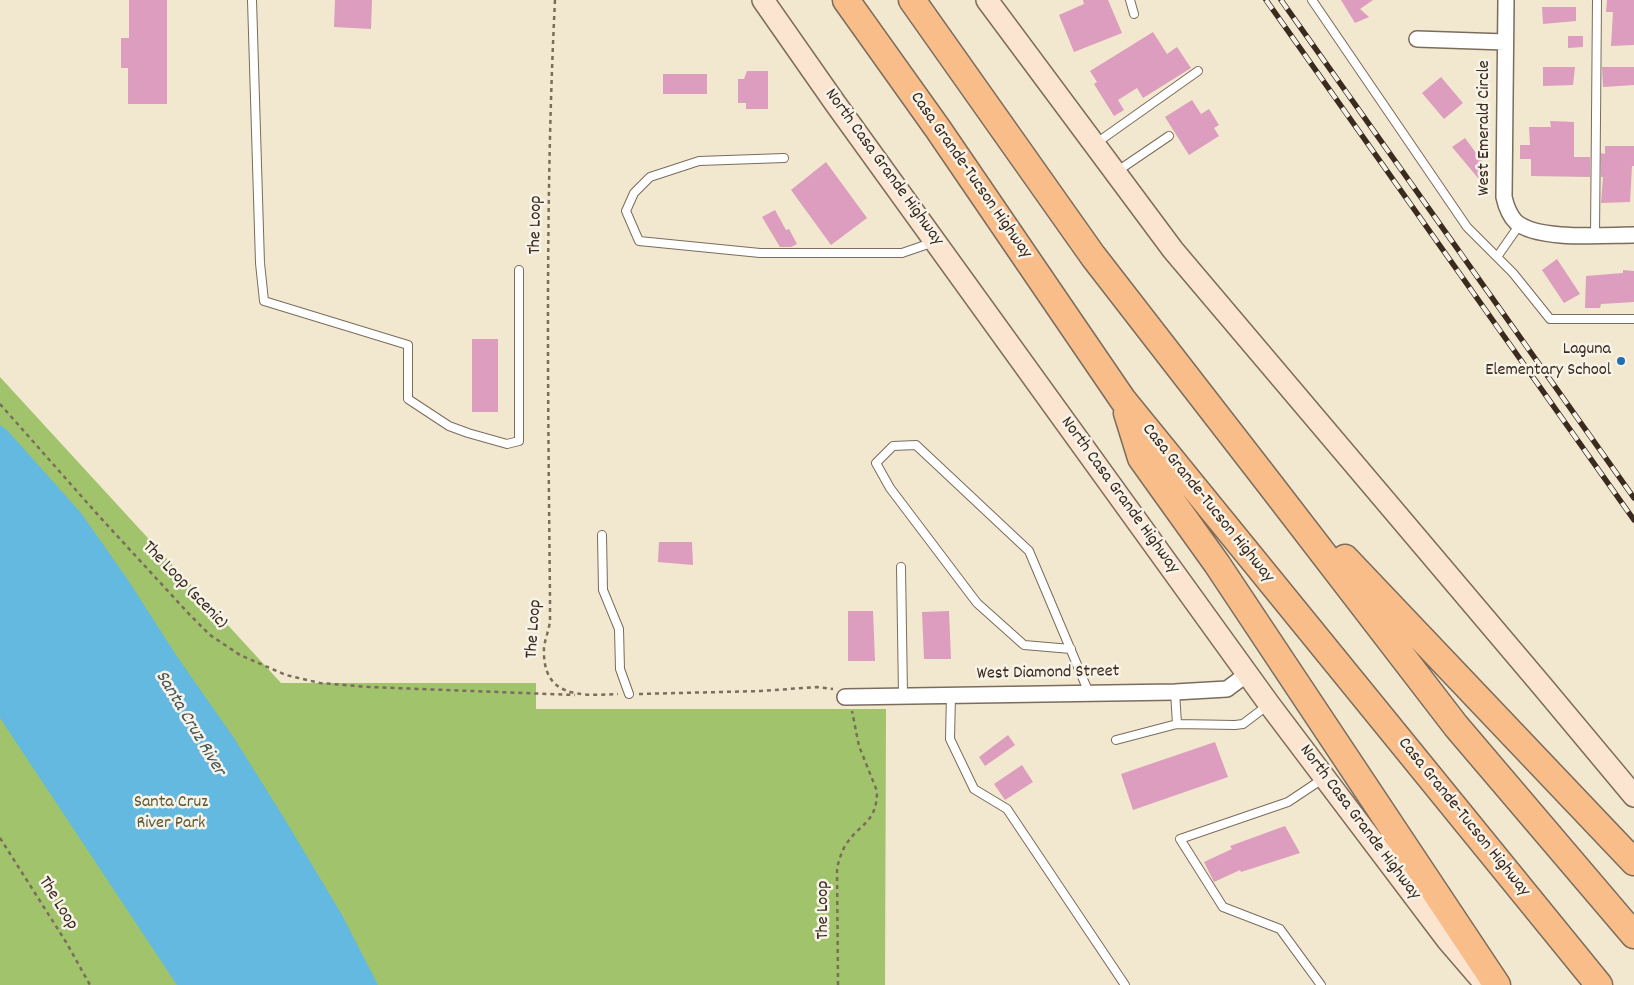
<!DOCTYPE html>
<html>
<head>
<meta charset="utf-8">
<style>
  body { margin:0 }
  canvas { display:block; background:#f2e7cf }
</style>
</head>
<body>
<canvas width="1634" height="985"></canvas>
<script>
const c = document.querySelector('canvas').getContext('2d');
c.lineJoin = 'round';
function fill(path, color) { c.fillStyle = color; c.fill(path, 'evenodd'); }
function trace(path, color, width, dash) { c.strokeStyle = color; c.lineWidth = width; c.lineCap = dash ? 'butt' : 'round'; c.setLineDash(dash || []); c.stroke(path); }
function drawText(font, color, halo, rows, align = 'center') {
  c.font = font + ' Dekko,sans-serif'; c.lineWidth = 5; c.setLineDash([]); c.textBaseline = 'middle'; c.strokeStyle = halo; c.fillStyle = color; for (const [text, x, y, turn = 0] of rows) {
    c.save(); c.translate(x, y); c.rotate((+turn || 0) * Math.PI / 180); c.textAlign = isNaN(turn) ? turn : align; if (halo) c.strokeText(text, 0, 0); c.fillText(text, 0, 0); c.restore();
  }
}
fill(new Path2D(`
  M0 377 281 683H536V709H886L885 985H0Z`), '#a0c36c');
fill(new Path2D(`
  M0 425 7 430 81 513 128 580 176 655 234 738 284 818 342 915 378 985H177L0 718Z`), '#63b9e0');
fill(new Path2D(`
  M129 0H167V104H128V68H121V38H129Z
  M335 0H372L371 29 334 27Z
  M1083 0H1108L1122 33 1074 52 1059 15 1084 4Z
  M1341 0H1373L1360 9 1369 17 1355 23Z
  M1607 0H1634V45L1611 46 1613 12H1606Z
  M1542 7H1576V21L1543 24Z
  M1153 32 1167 54 1177 47 1191 68 1143 98 1137 88 1118 100 1124 110 1114 116 1094 84 1097 82 1090 71Z
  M1568 36H1583V47L1568 48Z
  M1543 67H1575L1573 85 1543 86Z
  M1602 67H1634V85L1603 87Z
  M747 71H768V109H746V103H738V79H744Z
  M663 74H707V94H663Z
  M1441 77 1463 103 1444 119 1422 93Z
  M1192 100 1201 114 1209 109 1219 125 1214 128 1219 136 1189 155 1165 117Z
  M1550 121 1574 122V157H1590V177L1531 176V159H1520V145H1530L1529 127H1551Z
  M1465 138 1482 161 1479 162 1490 189 1488 190 1452 147Z
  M1605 146H1634V166H1632L1630 202 1601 203 1603 177H1601V153L1605 154Z
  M826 162 867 218 831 245 791 190Z
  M775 210 786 230 789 229 797 244 791 247H780L762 217Z
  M1557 259 1580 294 1564 303 1542 270Z
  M1623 270 1634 271V302L1601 304 1600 308H1585L1586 276 1623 273Z
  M472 339H498V412H472Z
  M659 542H692L693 565 658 562Z
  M848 611H873L875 661H848Z
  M949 611 951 659H924L922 612Z
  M1008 735 1015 745 985 766 979 757Z
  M1215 742 1228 777 1133 810 1121 774Z
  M1022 765 1033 782 1005 800 994 784Z
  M1285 826 1300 853 1241 872 1240 870 1214 882 1204 862 1232 849 1230 846Z`), '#dc9dbe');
const lane = new Path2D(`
  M252 0 260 263 264 301 408 345V399L449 426 468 433 507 444 519 441V270
  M1130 0 1134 14
  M1312 0 1467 227 1513 273 1550 319H1634
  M1095 144 1198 71
  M784 158 699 161 650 177 634 193 626 211 639 241 760 253H902L934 242
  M1116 172 1169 136
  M1595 236 1597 0
  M1497 257 1520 224
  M602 535 603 590 619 629 620 669 629 694
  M901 567 903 695
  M1071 649 1024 645 977 603 890 488 876 463 893 446 916 445 1029 551 1089 693
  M1175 692 1177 724
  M951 694 950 739 974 789 1007 809 1125 985
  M1116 740 1177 724 1235 725 1243 724 1268 705
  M1321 985 1280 929 1223 907 1180 839 1288 802 1324 778`);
const street = new Path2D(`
  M1506 0 1504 197C1506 206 1509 215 1516 222 1538 241 1605 235 1634 235
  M1417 39 1505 42
  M845 697 1175 692 1227 689 1247 674`);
const secondary = new Path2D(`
  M763 0 835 103 1269 704 1448 941 1486 985
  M987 0 1173 250 1543 687 1634 796`);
const highway = new Path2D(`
  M846 0 938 129 1123 400 1599 985
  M912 0 1093 256 1269 483 1456 726 1634 935
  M1127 413 1141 458 1217 564 1497 985
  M1345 558 1634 862`);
trace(lane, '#7b6c5c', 10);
trace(street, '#7b6c5c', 18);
trace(secondary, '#7b6c5c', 24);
trace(highway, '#7b6c5c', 29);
trace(new Path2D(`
  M555 0C545 199 548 399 550 598 550 606 550 614 550 621 549 630 545 639 544 648 542 698 580 696 618 694
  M0 404 98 515 189 614 210 635 240 655 286 675 320 683 369 687 575 695
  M639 694 761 691 817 687 833 689
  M0 838 66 942 90 985
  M838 985 837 868C839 861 841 853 845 846 859 823 877 824 877 791L859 746 852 711`), '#7b6c5c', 2.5, [4, 4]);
trace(lane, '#fff', 8);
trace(street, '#fff', 15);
trace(secondary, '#fce5d0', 21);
trace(highway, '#f8bd89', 26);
const rail = new Path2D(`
  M1266 0 1634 520
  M1281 0 1634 498`);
trace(rail, '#3b2a1e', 5.5);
trace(rail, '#f7f3e8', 4, [11]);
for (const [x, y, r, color] of [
  [1621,361,5,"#1f6fb2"]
]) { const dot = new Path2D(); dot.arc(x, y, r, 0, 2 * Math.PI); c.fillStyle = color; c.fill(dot); trace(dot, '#f7f3e8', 2); }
drawText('18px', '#3b2a1e', '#f7f3e8', [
  ["West Emerald Circle",1486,128,-90],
  ["North Casa Grande Highway",883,168,54],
  ["Casa Grande-Tucson Highway",970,176,55],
  ["The Loop",537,225,-89],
  ["North Casa Grande Highway",1119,496,54],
  ["Casa Grande-Tucson Highway",1207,504,51],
  ["The Loop (scenic)",184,586,46],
  ["The Loop",535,629,-86],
  ["West Diamond Street",1048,674,-1],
  ["Casa Grande-Tucson Highway",1463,818,51],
  ["North Casa Grande Highway",1359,823,53],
  ["The Loop",57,904,58],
  ["The Loop",825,910,-90]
]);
drawText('18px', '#3b2a1e', '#f7f3e8', [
  ["Laguna",1611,351],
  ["Elementary School",1611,372]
], 'right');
drawText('18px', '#595835', '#f7f3e8', [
  ["Santa Cruz",171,804],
  ["River Park",171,825]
]);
drawText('italic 19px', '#475558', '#f7f3e8', [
  ["Santa Cruz River",189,724,59]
]);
</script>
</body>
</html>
